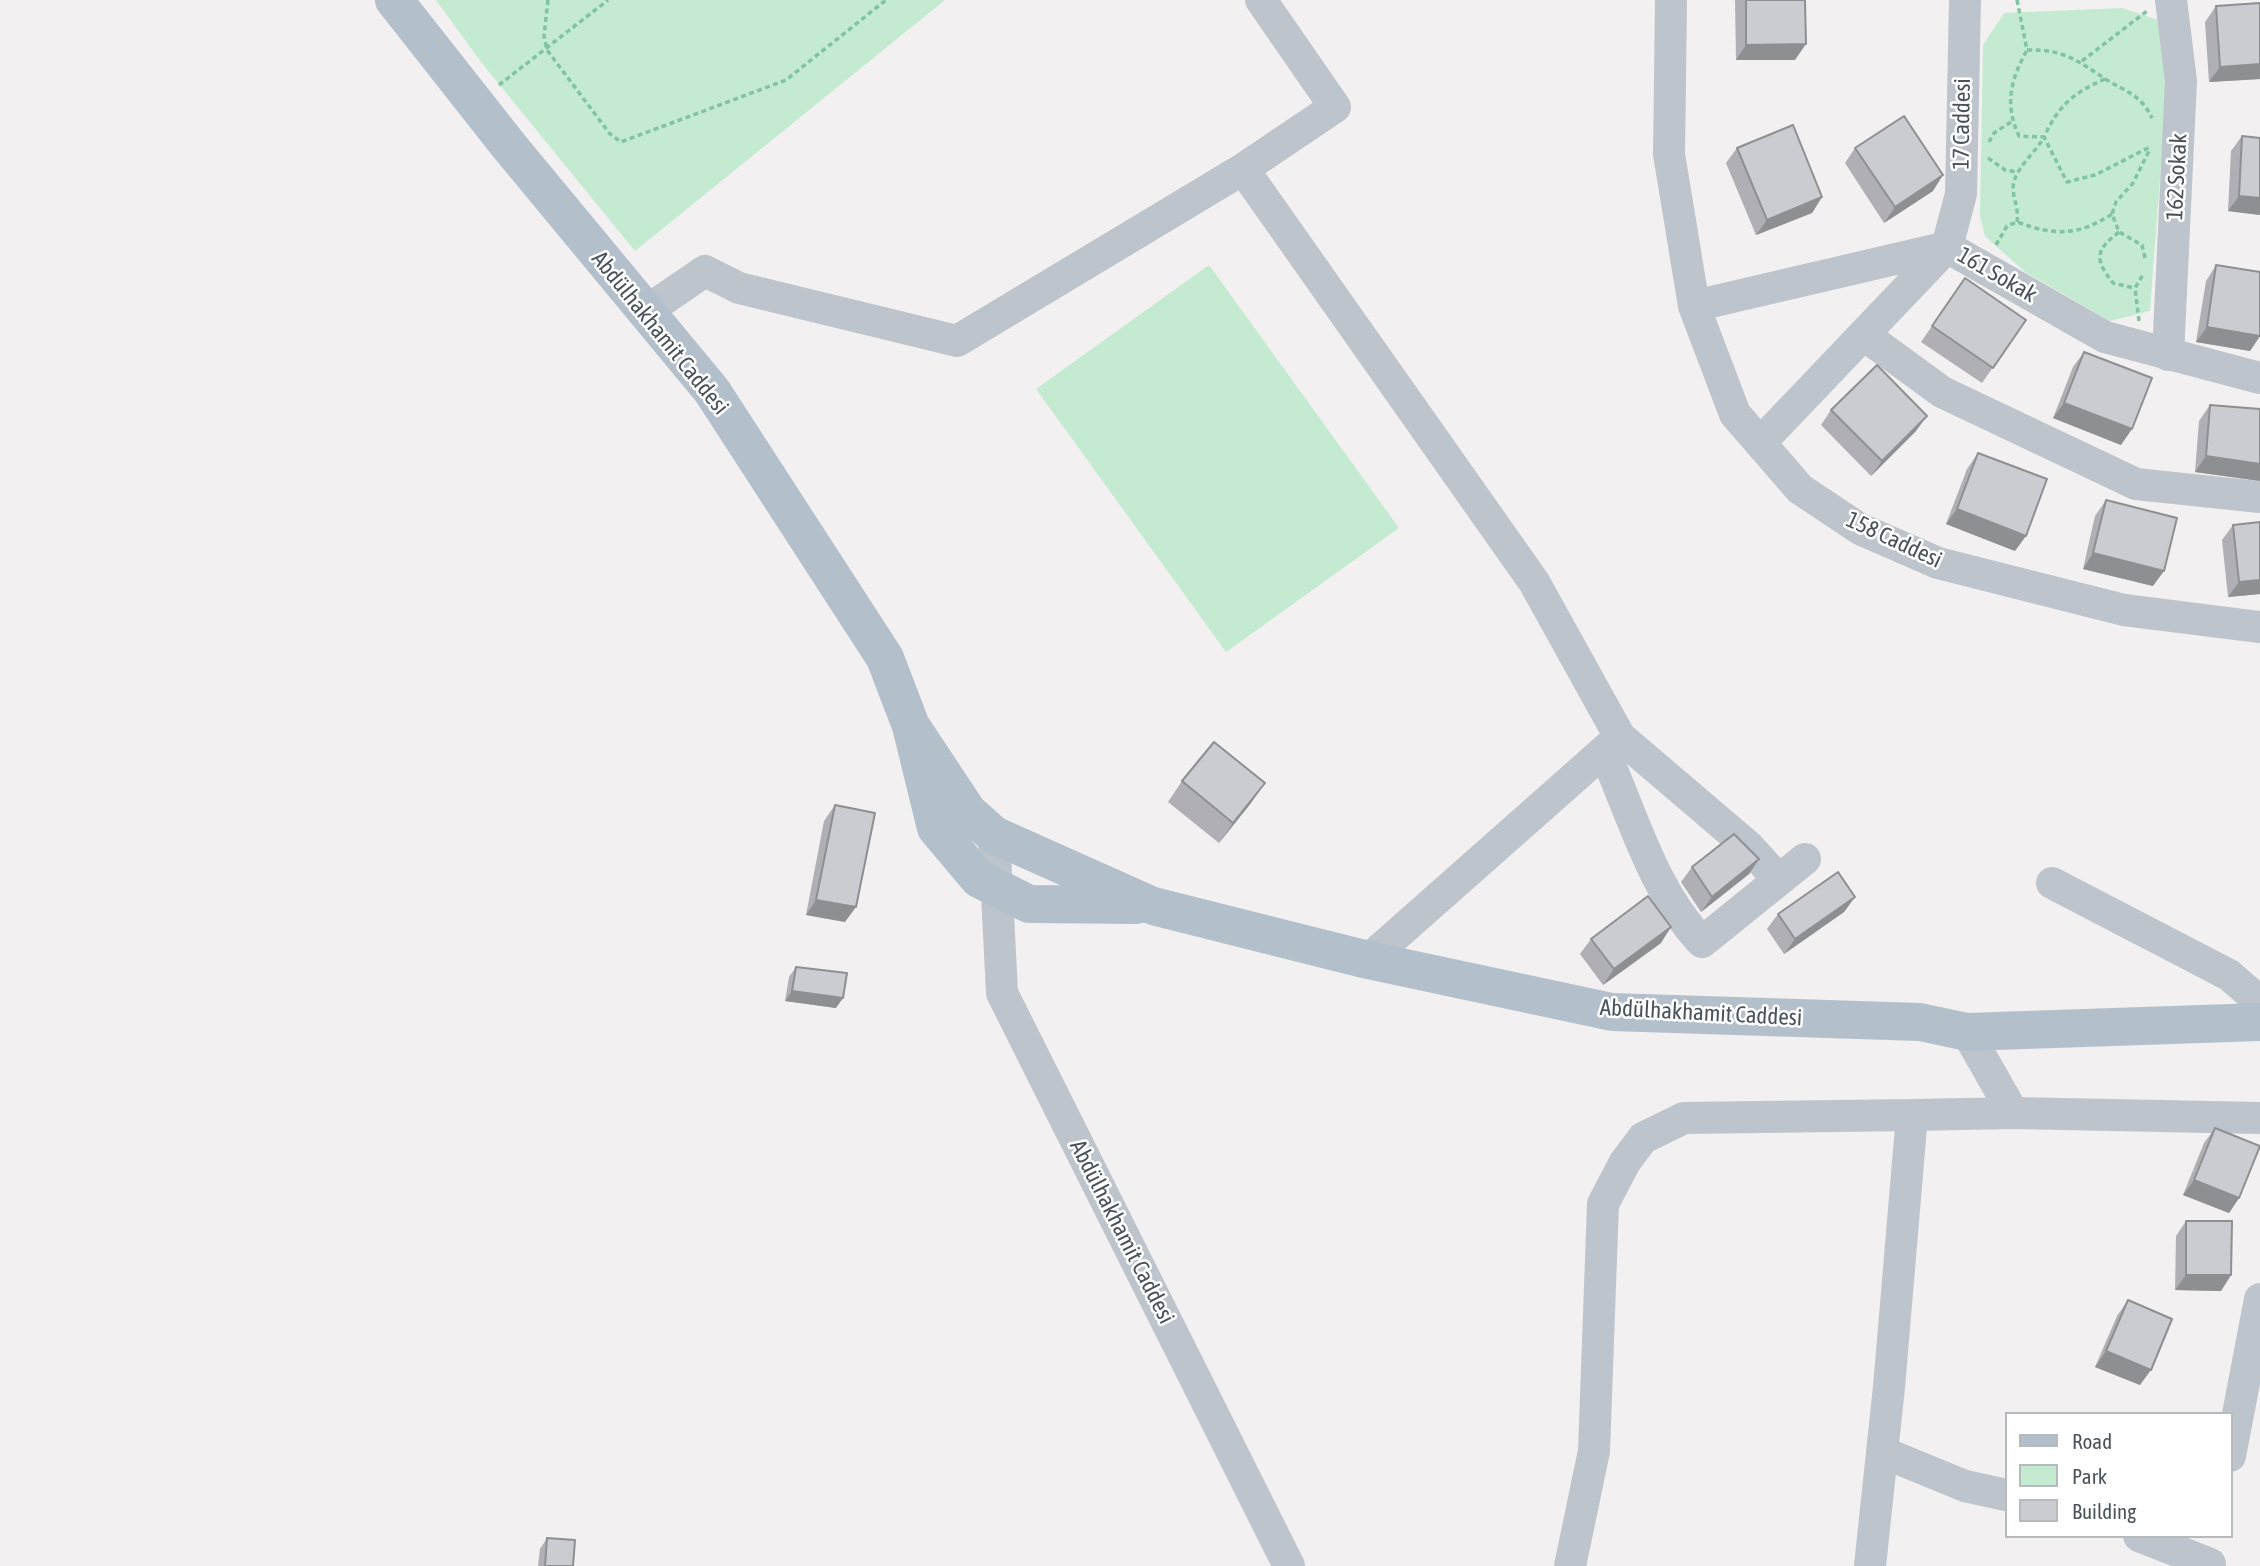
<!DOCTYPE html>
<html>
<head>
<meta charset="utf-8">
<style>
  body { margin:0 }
  #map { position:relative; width:2260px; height:1566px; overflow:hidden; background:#f2f0f0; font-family:"Asap Condensed",sans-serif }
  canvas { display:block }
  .legend { position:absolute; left:2005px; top:1412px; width:228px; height:126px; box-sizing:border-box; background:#fff; border:2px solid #b7babd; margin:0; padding:9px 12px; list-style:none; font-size:21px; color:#4a535b }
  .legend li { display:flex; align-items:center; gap:14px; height:35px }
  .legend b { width:35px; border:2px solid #b7babd }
</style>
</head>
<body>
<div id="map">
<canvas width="2260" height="1566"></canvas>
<ul class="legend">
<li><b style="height:9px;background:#b3c0cb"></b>Road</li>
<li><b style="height:19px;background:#c4ead1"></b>Park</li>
<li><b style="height:19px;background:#cbccd2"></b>Building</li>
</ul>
</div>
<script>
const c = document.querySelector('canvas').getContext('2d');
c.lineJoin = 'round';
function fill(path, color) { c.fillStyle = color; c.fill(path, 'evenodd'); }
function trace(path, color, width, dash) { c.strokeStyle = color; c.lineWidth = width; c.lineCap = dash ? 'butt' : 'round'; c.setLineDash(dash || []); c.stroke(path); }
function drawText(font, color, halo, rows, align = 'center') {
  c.font = font + ' "Asap Condensed",sans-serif'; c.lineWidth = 5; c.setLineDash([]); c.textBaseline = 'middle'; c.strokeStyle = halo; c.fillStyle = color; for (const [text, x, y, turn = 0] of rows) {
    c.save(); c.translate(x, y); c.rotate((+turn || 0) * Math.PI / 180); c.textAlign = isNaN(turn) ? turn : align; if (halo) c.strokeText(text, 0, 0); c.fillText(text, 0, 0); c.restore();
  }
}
fill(new Path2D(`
  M436 0H945L635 251 481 62Z
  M2122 8 2158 20 2167 84 2150 311 2110 321 2025 272 1985 236 1980 216 1983 45 2004 13Z
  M1209 265 1399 528 1226 652 1036 389Z`), '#c4ead1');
trace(new Path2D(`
  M548 0 544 36 547 50 610 134 621 142 786 80 886 0
  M2017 0 2027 50C2064 49 2078 61 2107 80 2127 92 2142 96 2152 118
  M2082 61 2147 11
  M2105 79C2073 93 2059 105 2044 137L2067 182 2095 175 2150 147
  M499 85 608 0
  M1989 142 1994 133 2011 122
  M1988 158 2005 170 2017 172
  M2017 222C2019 210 2014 201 2013 189 2013 169 2035 154 2044 137L2019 136C2004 104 2011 79 2027 50
  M2119 232C2094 251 2095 260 2113 283L2134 288
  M1996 245 2007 226 2017 222C2055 236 2078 236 2112 214
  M2145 258 2142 245 2119 232 2112 214 2116 202 2133 183 2150 149
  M2139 321 2135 288 2144 273`), '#80c4a0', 3.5, [5, 3.5]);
trace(new Path2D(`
  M1671 0 1669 154 1694 306 1735 414 1800 489 1860 529 1938 563 2124 610 2260 627
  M1243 169 1335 107 1261 0
  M1947 247 2105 337 2260 378
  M1694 306 1947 247
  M645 312 705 271 739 288 957 341 1243 169 1534 582 1620 737 1368 960
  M1864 335 1942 392 2136 484 2260 497
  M2168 355 2181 81 2171 0
  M1761 442 1947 247 1961 194 1965 0
  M1620 737 1749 847 1779 880
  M1604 751C1633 816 1652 889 1702 942L1805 859
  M994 835 1002 993 1289 1566
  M2052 883 2229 975 2260 1002
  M1967 1032 2013 1113 2260 1118
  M1882 1452 1965 1486 2006 1495
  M2230 1456 2260 1299
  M2139 1536 2210 1564
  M1570 1566 1594 1451 1603 1204 1625 1162 1643 1138 1684 1118 1912 1115
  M1870 1566 1889 1387 1912 1115 2013 1113`), '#bdc4cb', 32);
trace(new Path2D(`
  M394 0 509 146 712 391 885 658 911 726 936 828 979 879 1029 904 1137 905
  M911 726 968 812 994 835 1153 906 1368 960 1612 1012 1920 1022 1967 1032 2260 1022`), '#b3c0cb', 38);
fill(new Path2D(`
  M1735 0H1805L1795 60H1736Z
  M2260 3V79L2209 82 2205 22 2216 6Z
  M2242 136 2260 215 2228 211 2231 151Z
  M1737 148 1822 197 1812 213 1756 235 1726 163Z
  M1855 148 1933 191 1884 223 1845 163Z
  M2216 265 2260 272V336L2250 351 2196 342 2206 281Z
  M1965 278 2026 320 1982 383 1921 342Z
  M2084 352 2121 445 2053 418 2073 367Z
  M2210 405 2260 409V481L2195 472 2199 421Z
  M1831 410 1916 431 1871 476 1821 425Z
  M1978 453 2015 551 1946 524 1967 469Z
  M2106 500 2153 586 2083 569 2095 516Z
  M2233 525 2260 594 2228 597 2222 540Z
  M1182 781 1251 803 1219 843 1168 802Z
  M835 805 845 922 806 915 824 821Z
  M1759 859 1749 874 1701 912 1681 882 1692 867Z
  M1855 897 1844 912 1784 954 1767 929 1778 914Z
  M1591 939 1661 943 1603 985 1580 954Z
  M796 967 836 1008 785 1001 789 977Z
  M2215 1128 2239 1198 2229 1213 2183 1195 2204 1143Z
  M2186 1221 2231 1275 2221 1291 2175 1290 2176 1236Z
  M2128 1300 2140 1385 2095 1367 2117 1316Z
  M547 1538 573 1566H538L540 1549Z`), '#afafb5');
fill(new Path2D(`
  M1806 44 1795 60H1736L1746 45Z
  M2260 64V79L2209 82 2220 67Z
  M1943 175 1933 191 1884 223 1895 207Z
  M2239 196 2260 198V215L2228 211Z
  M1822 197 1812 213 1756 235 1767 220Z
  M2207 327 2260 336 2250 351 2196 342Z
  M2064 403 2132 429 2121 445 2053 418Z
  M1927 416 1916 431 1871 476 1882 461Z
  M2206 456 2260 464V481L2195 472Z
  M1957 509 2026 536 2015 551 1946 524Z
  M2093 553 2164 571 2153 586 2083 569Z
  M2260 580V594L2228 597 2239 582Z
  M1265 783 1251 803 1219 843 1233 823Z
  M1759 859 1749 874 1701 912 1712 897Z
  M1855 897 1844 912 1784 954 1795 939Z
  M816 900 856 907 845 922 806 915Z
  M1671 927 1661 943 1603 985 1614 969Z
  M792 991 843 998 836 1008 785 1001Z
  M2194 1180 2239 1198 2229 1213 2183 1195Z
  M2186 1275H2231L2221 1291 2175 1290Z
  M2106 1351 2151 1370 2140 1385 2095 1367Z`), '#8e8f93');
const building = new Path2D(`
  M1746 0H1805L1806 44 1746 45Z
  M2260 3V64L2220 67 2216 6Z
  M1904 116 1943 175 1895 207 1855 148Z
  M1793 125 1822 197 1767 220 1737 148Z
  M2242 136 2260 138V198L2239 196Z
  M2216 265 2260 272V336L2207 327Z
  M1965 278 2026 320 1993 368 1932 326Z
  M2084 352 2152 378 2132 429 2064 403Z
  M1877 365 1927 416 1882 461 1831 410Z
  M2210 405 2260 409V464L2206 456Z
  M1978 453 2047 479 2026 536 1957 509Z
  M2106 500 2177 518 2164 571 2093 553Z
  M2260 522V580L2239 582 2233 525Z
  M1214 742 1265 783 1233 823 1182 781Z
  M835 805 875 813 856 907 816 900Z
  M1734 834 1759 859 1712 897 1692 867Z
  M1838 872 1855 897 1795 939 1778 914Z
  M1648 896 1671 927 1614 969 1591 939Z
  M796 967 847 973 843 998 792 991Z
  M2215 1128 2260 1146 2239 1198 2194 1180Z
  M2186 1221H2232L2231 1275H2186Z
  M2128 1300 2172 1319 2151 1370 2106 1351Z
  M547 1538 575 1540 573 1566H545Z`);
fill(building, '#cbccd2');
trace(building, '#8e8f93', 2);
drawText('23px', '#4a535b', '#fff', [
  ["17 Caddesi",1962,124,-89],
  ["162 Sokak",2177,177,-87],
  ["161 Sokak",1997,275,30],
  ["Abdülhakhamit Caddesi",660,333,51],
  ["158 Caddesi",1894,540,25],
  ["Abdülhakhamit Caddesi",1701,1013,3],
  ["Abdülhakhamit Caddesi",1122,1232,63]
]);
</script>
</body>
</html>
